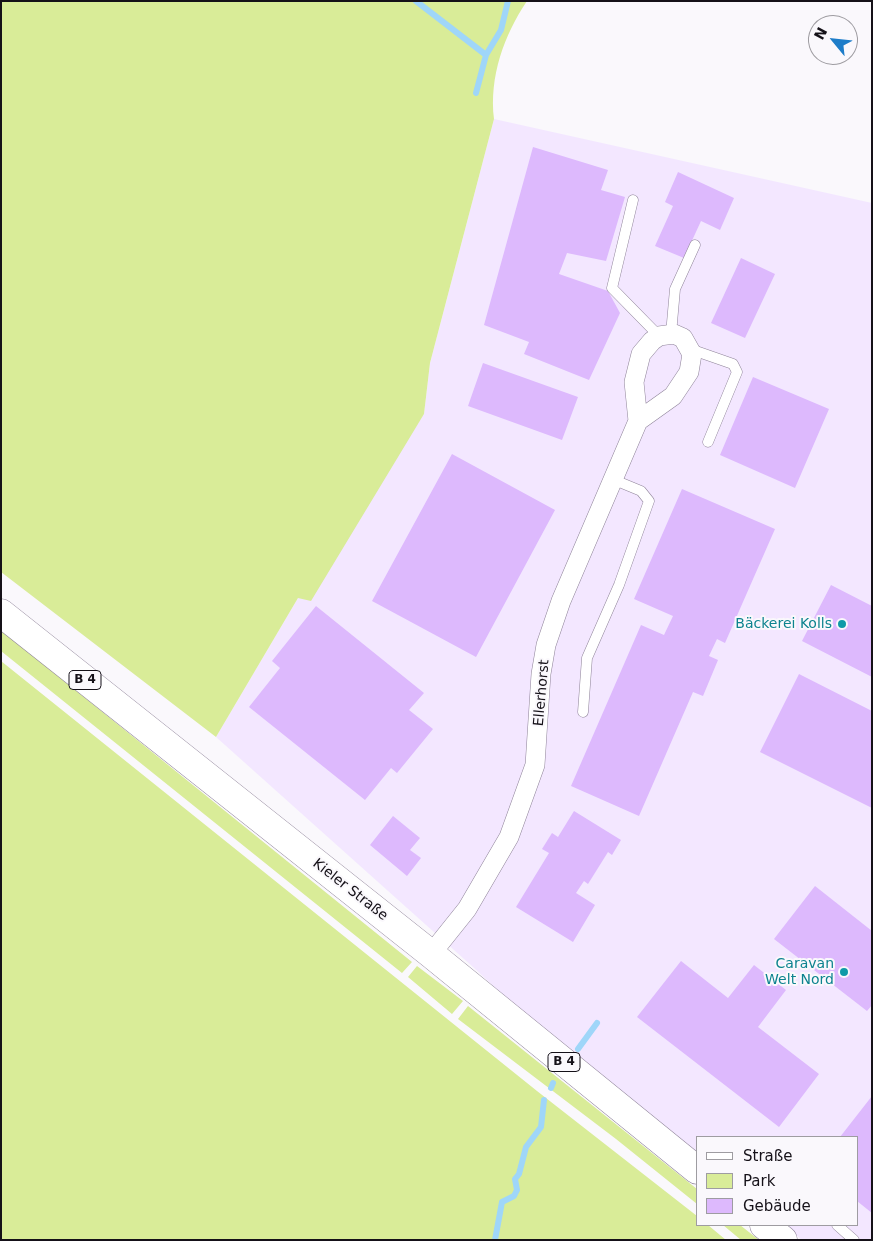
<!DOCTYPE html>
<html>
<head>
<meta charset="utf-8">
<style>
  body { margin:0 }
  #map { position:relative; width:873px; height:1241px; overflow:hidden; background:#faf8fc; font-family:"DejaVu Sans",sans-serif }
  canvas { display:block }
  .frame { position:absolute; inset:0; border:2px solid #151118; pointer-events:none }
  .legend { position:absolute; left:696px; top:1136px; width:162px; height:90px; box-sizing:border-box; background:#faf8fc; border:1px solid #9e9ca1; margin:0; padding:6px 9px; list-style:none; font-size:15px; color:#151118 }
  .legend li { display:flex; align-items:center; gap:10px; height:25px }
  .legend b { width:25px; border:1px solid #9e9ca1 }
  .north { position:absolute; left:808px; top:15px; width:50px; height:50px; box-sizing:border-box; background:#faf8fc; border:1px solid #9e9ca1; border-radius:50%; rotate:298deg; font-size:14px; font-weight:700; line-height:20px; text-align:center; color:#151118 }
  .north::after { content:''; display:block; margin:auto; width:18px; height:22px; background:#1e7dc9; clip-path:polygon(50% 0,100% 100%,50% 72%,0 100%) }
</style>
</head>
<body>
<div id="map">
<canvas width="873" height="1241"></canvas>
<div class="frame"></div>
<ul class="legend">
<li><b style="height:6px;background:#fff"></b>Straße</li>
<li><b style="height:14px;background:#d9ec98"></b>Park</li>
<li><b style="height:14px;background:#ddb9fd"></b>Gebäude</li>
</ul>
<div class="north">N</div>
</div>
<script>
const c = document.querySelector('canvas').getContext('2d');
c.lineJoin = 'round';
function fill(path, color) { c.fillStyle = color; c.fill(path, 'evenodd'); }
function trace(path, color, width, dash) { c.strokeStyle = color; c.lineWidth = width; c.lineCap = dash ? 'butt' : 'round'; c.setLineDash(dash || []); c.stroke(path); }
function drawText(font, color, halo, rows, align = 'center') {
  c.font = font + ' "DejaVu Sans",sans-serif'; c.lineWidth = 4; c.setLineDash([]); c.textBaseline = 'middle'; c.strokeStyle = halo; c.fillStyle = color; for (const [text, x, y, turn = 0] of rows) {
    c.save(); c.translate(x, y); c.rotate((+turn || 0) * Math.PI / 180); c.textAlign = isNaN(turn) ? turn : align; if (halo) c.strokeText(text, 0, 0); c.fillText(text, 0, 0); c.restore();
  }
}
fill(new Path2D(`
  M494 119 872 203V1240H802L783 1225H857V1137H697V1156L550 1039 473 967 216 737 298 598 424 414 430 363Z`), '#f3e7ff');
fill(new Path2D(`
  M1 1H527C504 35 489 77 494 119L430 363 424 414 311 601 298 598 216 737 1 572Z
  M1 630 412 962 402 973 1 651Z
  M1 661 537 1091 697 1216V1225H708L726 1240H1Z
  M417 966 463 1001 452 1014 408 977Z
  M468 1006 697 1189V1204L616 1139 458 1019Z
  M723 1225H740L759 1240H741Z`), '#d9ec98');
trace(new Path2D(`
  M416 1 486 55
  M476 93 486 55 501 30 508 1
  M578 1049 597 1023
  M551 1088 553 1083
  M495 1240 502 1202 514 1196 517 1190 515 1179 519 1174 526 1147 541 1127 544 1100`), '#9fd6f9', 6);
fill(new Path2D(`
  M533 147 608 170 601 190 625 197 606 261 567 253 559 274 608 291 620 313 589 380 524 354 529 342 484 325Z
  M678 172 734 198 720 230 701 221 684 258 655 246 673 206 665 202Z
  M741 258 775 274 745 338 711 323Z
  M483 363 578 397 562 440 468 406Z
  M753 377 829 409 795 488 720 455Z
  M452 454 555 510 476 657 372 601Z
  M682 489 775 529 725 643 717 639 709 656 718 660 703 696 693 692 639 816 571 786 641 625 664 635 673 616 634 599Z
  M831 585 872 606V677L802 641Z
  M316 606 424 693 409 710 433 729 397 773 391 768 365 800 249 707 280 668 272 661Z
  M799 674 872 711V808L760 752Z
  M574 811 621 840 612 855 608 852 588 884 584 881 576 893 595 905 573 942 516 907 549 853 542 849 552 833 558 837Z
  M393 816 420 838 410 850 421 858 407 876 370 845Z
  M815 886 872 931V1005L867 1011 774 939Z
  M681 961 728 998 754 965 786 990 758 1027 819 1074 779 1127 637 1017Z
  M872 1096V1213L857 1201V1137H840Z`), '#ddb9fd');
const service = new Path2D(`
  M633 200 612 288 659 336
  M671 334 675 289 695 245
  M690 349 733 364 737 372 708 442
  M583 712 587 658 619 585 649 501 641 491 612 479
  M837 1225 854 1240`);
const minor = new Path2D(`
  M431 954 467 909 509 837 535 765 541 674 546 645 561 601 638 421 673 396 689 372 692 354 683 338 674 334 659 336 652 341 641 354 634 382 638 421`);
const primary = new Path2D(`
  M1 613 431 954 697 1170
  M764 1225 783 1240`);
trace(service, '#8f8499', 11);
trace(minor, '#8f8499', 20);
trace(primary, '#8f8499', 29);
trace(service, '#fff', 10);
trace(minor, '#fff', 19);
trace(primary, '#fff', 28);
for (const [x, y, r, color] of [
  [842,624,5,"#0f9aa8"],
  [844,972,5,"#0f9aa8"]
]) { const dot = new Path2D(); dot.arc(x, y, r, 0, 2 * Math.PI); c.fillStyle = color; c.fill(dot); trace(dot, '#faf8fc', 2); }
for (const [x, y, w] of [
  [85,680,32],
  [564,1062,32]
]) { const box = new Path2D(); box.roundRect(x - w / 2, y - 9.5, w, 19, 4); c.fillStyle = '#faf8fc'; c.fill(box); trace(box, '#151118', 1); }
drawText('bold 12px', '#151118', null, [
  ["B 4",85,680],
  ["B 4",564,1062]
]);
drawText('14px', '#0d838f', '#faf8fc', [
  ["Bäckerei Kolls",832,624],
  ["Caravan",834,964],
  ["Welt Nord",834,980]
], 'right');
drawText('14px', '#151118', '#faf8fc', [
  ["Ellerhorst",542,693,-85],
  ["Kieler Straße",350,890,38]
]);
</script>
</body>
</html>
